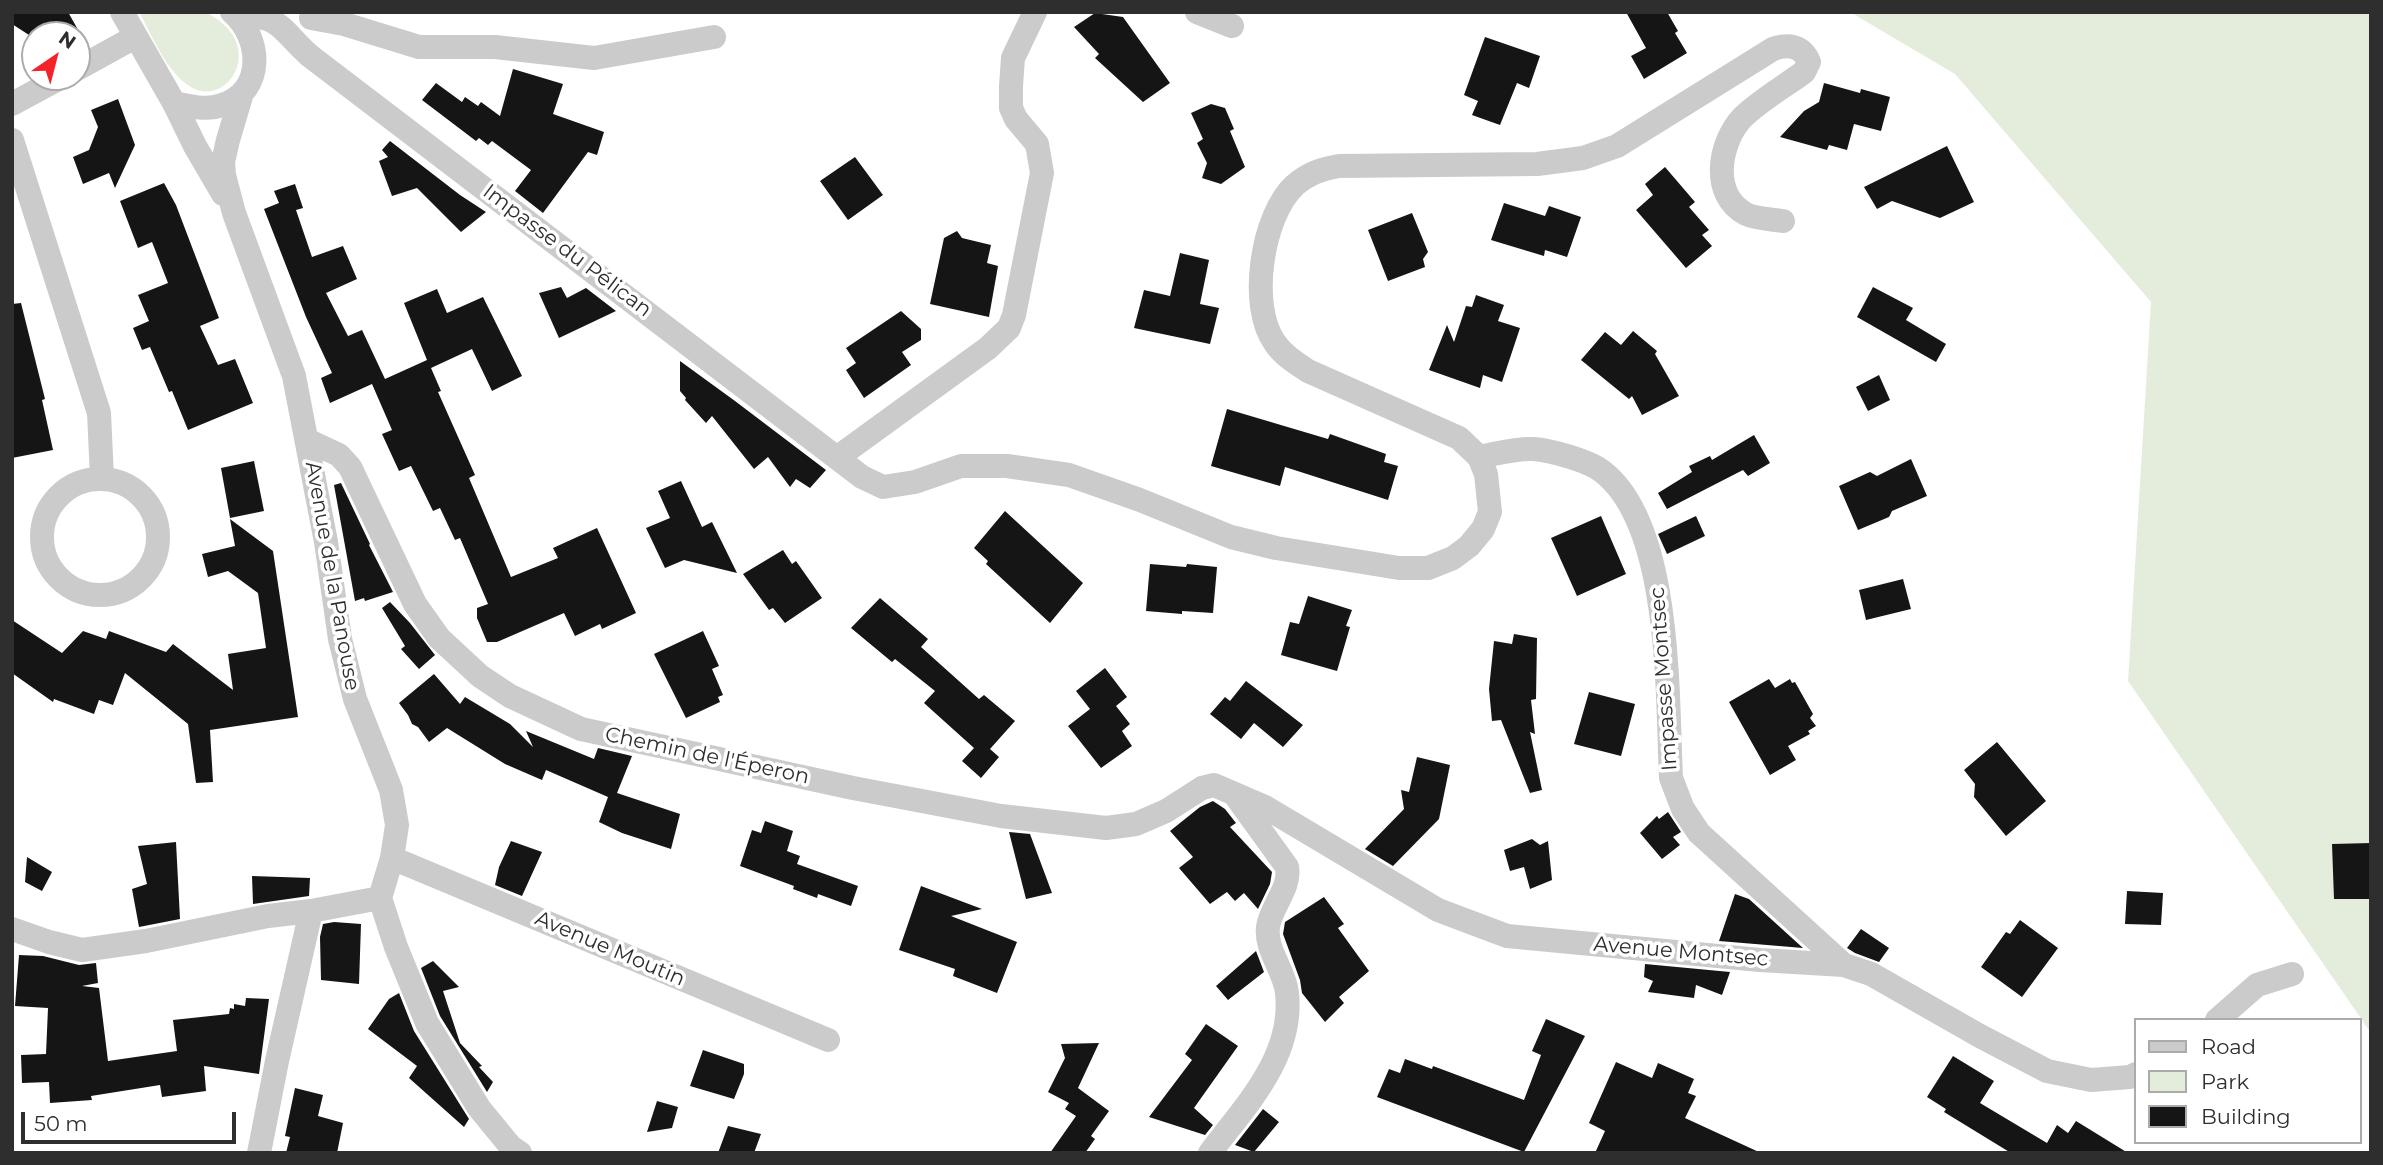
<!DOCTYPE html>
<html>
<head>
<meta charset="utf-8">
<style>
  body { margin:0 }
  #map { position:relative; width:2383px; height:1165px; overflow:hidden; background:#fff; font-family:Montserrat,sans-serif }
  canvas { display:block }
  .frame { position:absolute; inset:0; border:14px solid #2e2e2e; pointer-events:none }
  .legend { position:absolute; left:2134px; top:1018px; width:228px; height:126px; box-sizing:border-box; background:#fff; border:2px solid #ababab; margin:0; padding:9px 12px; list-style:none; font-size:21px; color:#2e2e2e }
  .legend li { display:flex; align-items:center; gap:14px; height:35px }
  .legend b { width:35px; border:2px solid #ababab }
  .north { position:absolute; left:21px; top:21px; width:70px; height:70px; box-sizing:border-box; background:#fff; border:2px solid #ababab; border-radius:50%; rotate:35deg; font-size:19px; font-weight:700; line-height:28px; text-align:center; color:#2e2e2e }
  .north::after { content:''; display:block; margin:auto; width:24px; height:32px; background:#f32328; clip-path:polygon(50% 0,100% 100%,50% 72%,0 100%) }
  .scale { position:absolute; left:21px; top:1112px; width:215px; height:32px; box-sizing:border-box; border:4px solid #2e2e2e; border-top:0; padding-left:9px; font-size:21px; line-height:24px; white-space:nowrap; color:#2e2e2e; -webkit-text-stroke:5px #fff; paint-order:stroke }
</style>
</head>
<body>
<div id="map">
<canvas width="2383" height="1165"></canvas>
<div class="frame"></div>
<ul class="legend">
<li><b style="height:9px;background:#cbcbcb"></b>Road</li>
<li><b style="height:19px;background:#e4eddb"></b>Park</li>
<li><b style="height:19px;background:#151515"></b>Building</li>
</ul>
<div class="north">N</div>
<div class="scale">50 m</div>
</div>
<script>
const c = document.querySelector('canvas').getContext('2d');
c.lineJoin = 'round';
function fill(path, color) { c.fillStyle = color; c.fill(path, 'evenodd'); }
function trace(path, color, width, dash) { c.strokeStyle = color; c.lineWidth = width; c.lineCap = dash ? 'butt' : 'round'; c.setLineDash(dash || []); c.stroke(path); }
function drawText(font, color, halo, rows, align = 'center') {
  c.font = font + ' Montserrat,sans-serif'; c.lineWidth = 7; c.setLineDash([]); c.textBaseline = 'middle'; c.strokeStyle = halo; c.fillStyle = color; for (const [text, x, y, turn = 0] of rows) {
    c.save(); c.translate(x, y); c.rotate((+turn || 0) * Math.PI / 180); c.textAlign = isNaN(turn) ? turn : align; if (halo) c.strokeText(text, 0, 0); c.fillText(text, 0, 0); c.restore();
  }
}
fill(new Path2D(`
  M139 12C152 12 200 9 209 14 269 47 226 109 191 87 166 72 153 37 139 12Z
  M1850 12H2371V1033L2128 681 2151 302 1955 74Z`), '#e4eddb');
fill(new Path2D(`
  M12 12H68L81 35H29L12 24Z
  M1626 12H1667L1678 31 1675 33 1687 53 1644 79 1631 56 1646 48Z
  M1095 13 1123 17 1170 83 1143 102 1095 58 1099 54 1074 27Z
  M1485 37 1540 56 1529 88 1517 83 1500 125 1472 115 1478 101 1464 95Z
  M513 69 563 84 553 114 604 132 597 155 588 152 543 213 515 191 531 170 492 141 488 145 479 138 476 141 422 100 436 83 462 102 465 97 478 106 481 102 500 116Z
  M1824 83 1860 93 1861 89 1890 97 1881 131 1854 124 1847 150 1829 145 1827 150 1780 137 1804 111 1819 102Z
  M118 99 135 145 115 188 109 173 83 184 73 157 89 150 98 127 91 110Z
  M1211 104 1225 108 1234 129 1230 131 1245 167 1221 184 1202 178 1207 163 1197 143 1203 139 1191 113Z
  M390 141 460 195 486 212 461 232 417 188 392 196 379 161 388 157 382 150Z
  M1947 146 1974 202 1940 218 1892 201 1877 209 1864 187Z
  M855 157 883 195 848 220 820 181Z
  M1665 167 1695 202 1689 207 1709 230 1702 235 1712 246 1686 268 1636 210 1653 195 1645 184Z
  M164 183 176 205 219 318 200 326 218 365 235 359 253 403 188 430 172 391 169 392 150 347 142 350 133 328 149 321 138 295 168 283 152 242 138 248 120 201Z
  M295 184 303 208 296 210 312 257 343 246 357 279 326 293 348 336 362 330 385 379 427 360 404 303 437 289 447 313 483 297 522 376 492 391 472 349 431 368 441 391 438 392 475 475 469 478 511 577 558 558 553 548 597 528 636 613 602 629 600 624 575 636 564 613 497 642H487L477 618V608L488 604 460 538 455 540 440 508 433 511 411 466 399 471 382 434 392 430 372 384 330 403 321 378 332 373 306 317 264 209 279 203 274 191Z
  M1504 203 1545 216 1549 206 1581 217 1567 257 1545 250 1544 256 1491 240Z
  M1412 213 1428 252 1423 259 1425 267 1388 281 1368 230Z
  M957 231 962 238 991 245 987 263 998 266 989 317 930 304 944 238Z
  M1180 253 1209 260 1200 304 1219 308 1210 344 1134 328 1144 290 1170 296Z
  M561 287 567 298 586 288 616 311 559 338 539 293Z
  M1873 287 1913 308 1906 320 1946 344 1936 362 1857 317Z
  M1476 295 1504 305 1498 321 1520 328 1502 382 1483 375 1480 388 1429 370 1447 325 1454 342 1466 306 1472 307Z
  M21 303 45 399 42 400 53 450 12 458V304Z
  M901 311 921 329V340L902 352 911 365 864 398 846 370 856 363 846 348Z
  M1633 331 1657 351 1655 354 1679 396 1642 415 1632 396 1629 399 1581 360 1605 332 1621 345Z
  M680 361 735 401 826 470 810 488 796 479 790 487 768 457 754 469 712 416 706 423 685 400 686 398 680 391Z
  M1879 375 1890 400 1868 411 1856 387Z
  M1227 409 1328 439 1330 434 1386 454 1384 462 1398 466 1388 500 1285 467 1280 486 1211 466Z
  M1754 435 1770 463 1748 476 1743 470 1667 509 1658 493 1692 472 1689 466 1710 456 1712 460Z
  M1911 459 1927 496 1892 511 1889 517 1858 530 1839 486 1870 472 1877 476Z
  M254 461 264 511 230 518 221 468Z
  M681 481 702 527 712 522 737 573 684 560 665 568 646 528 670 518 658 491Z
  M341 483 370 544 369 545 393 592 365 601 364 598 355 601 334 485Z
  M1005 511 1083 583 1050 623 986 564 988 561 974 548Z
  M1601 516 1626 574 1577 596 1551 538Z
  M1696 516 1705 536 1667 554 1658 534Z
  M230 519 273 551 298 717 210 730 213 782 196 783 188 724 125 673 113 705 99 700 94 714 54 699 53 702 12 673V620L62 653 83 631 106 639 109 631 166 652 173 644 233 690 228 654 266 648 258 593 228 571 208 577 202 554 235 546Z
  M783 550 792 564 796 561 822 598 785 623 773 608 769 610 743 574Z
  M1150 564 1186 567 1187 564 1217 567 1213 613 1182 611V614L1146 611Z
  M1903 579 1911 609 1866 620 1859 590Z
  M1308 596 1352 610 1346 626 1350 627 1337 671 1281 655 1290 622 1299 624Z
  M880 598 928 639 921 647 979 699 984 695 1015 721 990 749 999 757 981 778 962 761 974 748 924 703 935 691 895 659 892 662 851 628Z
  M390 602 410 623 435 655 419 669 401 649 405 646 382 608Z
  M703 631 719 666 712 669 723 695 718 697 720 702 686 718 654 654Z
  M1514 634 1537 638 1536 699 1531 700 1535 734 1530 732 1542 790 1530 793 1501 720 1492 721 1489 689 1494 641 1512 644Z
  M1105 668 1127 697 1116 706 1130 724 1122 731 1132 746 1101 768 1068 726 1090 709 1076 691Z
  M434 674 460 704 465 697 510 724 533 747 526 731 594 759 598 748 632 756 617 793 680 814 671 849 622 833 599 822 608 797 546 770 542 780 505 764 447 728 429 742 418 727 412 724 408 715 399 703Z
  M1769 679 1775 688 1790 679 1792 683 1795 682 1813 714 1810 718 1816 726 1808 731 1810 734 1788 746 1796 760 1770 775 1729 702Z
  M1246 681 1303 725 1283 747 1254 723 1241 739 1210 714 1225 697 1230 701Z
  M1589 692 1635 704 1621 756 1574 744Z
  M1997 742 2046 801 2006 836 1974 797 1975 784 1964 770Z
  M1417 757 1450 765 1439 819 1393 866 1365 849 1404 809 1401 790 1409 792Z
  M1213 801 1225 809 1236 823 1230 827 1272 872 1270 884 1258 909 1244 893 1235 901 1227 892 1210 904 1179 868 1193 857 1170 831 1200 807Z
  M1668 812 1681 832 1673 837 1680 845 1662 859 1640 833 1657 816 1659 819Z
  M765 821 793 831 787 851 800 856 797 864 858 886 851 906 818 894 817 898 793 889 794 886 740 866 752 830 761 833Z
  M1009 832 1030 834 1052 893 1026 899Z
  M1532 839 1540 845 1548 841 1552 880 1530 889 1524 867 1510 871 1504 850Z
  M511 841 542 852 522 896 495 885 499 867Z
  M176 842 180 919 139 927 132 889 147 884 138 846Z
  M2371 843 2370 899H2334L2332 844Z
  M27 857 52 872 42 891 25 882Z
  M252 876 310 878 309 896 253 904Z
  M921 886 982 909 951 916 1017 942 997 993 953 976 955 969 899 950Z
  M2127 891 2163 893 2161 925 2125 924Z
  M1735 894 1749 899 1803 948 1719 941Z
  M1324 897 1344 924 1338 928 1369 971 1339 997 1344 1003 1325 1022 1302 993 1300 980 1283 934 1285 922Z
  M2020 920 2058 948 2022 997 1981 967 2006 932 2010 934Z
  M334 922 361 924 359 984 321 980 320 937 323 924Z
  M1861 929 1889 948 1879 962 1855 953 1847 948Z
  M1256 951 1264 972 1228 1000 1216 986Z
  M19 955 43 956 79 965 96 963 98 983 82 986 99 988 108 1061 177 1051 173 1020 229 1014 230 1008 234 1009V1004L245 1006 246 998 269 999 259 1074 204 1066 206 1091 162 1097 160 1085 91 1096 92 1100 50 1103 49 1082 22 1083 21 1055 46 1054 48 1008 15 1006Z
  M433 961 459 987 443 991 460 1043 482 1066 479 1067 493 1082 487 1092 440 1016 421 968Z
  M1645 964 1730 972 1722 995 1696 985 1694 998 1648 992 1653 981 1644 977Z
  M399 993 414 1031 469 1119 464 1127 409 1078 417 1066 368 1029 389 999Z
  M1546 1019 1585 1036 1524 1152 1377 1097 1389 1069 1400 1073 1405 1059 1432 1069 1433 1066 1524 1100 1541 1055 1532 1051Z
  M1206 1024 1238 1046 1194 1108 1213 1125 1205 1135 1149 1117 1192 1060 1185 1054Z
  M1099 1043 1078 1088 1109 1111 1091 1136 1095 1139 1085 1153H1050L1076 1116 1065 1109 1069 1103 1048 1092 1065 1058 1061 1044Z
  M703 1050 744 1064V1074L734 1099 690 1086Z
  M1953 1056 1994 1081 1980 1103 2047 1143 2057 1125 2068 1133 2076 1121 2128 1153H2011L1944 1112 1946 1109 1927 1097Z
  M1616 1062 1652 1078 1658 1063 1694 1079 1688 1093 1696 1096 1685 1118 1761 1153H1595L1605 1131 1589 1123Z
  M295 1088 323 1095 318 1116 343 1123 337 1153H286L290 1137 285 1136Z
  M657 1101 678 1107 672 1128 647 1132Z
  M1263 1109 1279 1122 1254 1152 1235 1145Z
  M728 1126 761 1134 754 1153H718Z`), '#151515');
trace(new Path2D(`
  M122 12 174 103C190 106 206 111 222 105 265 91 262 38 232 12
  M1197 12 1232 26
  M238 18C279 11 283 33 310 56L862 477 883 487 915 482 961 466H1007L1069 475 1140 500 1231 537 1276 548 1399 568H1428L1453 558 1469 546 1483 529 1490 512 1486 474 1479 457 1459 438 1308 371C1296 363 1283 355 1275 343 1248 306 1262 215 1295 185 1309 173 1322 169 1339 166L1537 164 1583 158 1617 146 1773 49C1788 44 1802 45 1809 62L1804 72C1785 86 1759 101 1742 118 1719 143 1710 195 1746 214 1756 219 1771 219 1783 221
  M311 18 344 24 419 47H495L594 58 714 37
  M77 69 135 37
  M242 93 228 140 223 162 224 175 234 213 294 376 326 542 340 639 355 699 391 790 397 825 392 858 380 898 396 947 427 1023 479 1108 511 1147 520 1153
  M174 103 195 146 223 194
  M12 104 62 77
  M12 140 99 413 102 478
  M307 440 339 455 350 467 415 604 439 638 480 676 510 696 581 729 853 788 1001 816 1106 828 1136 824 1166 811 1202 788 1214 785 1265 807 1438 910 1507 936 1760 960 1844 965 1871 974 1980 1036 2047 1071 2091 1080 2130 1077 2136 1074
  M838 457 988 348 1009 328 1014 315 1042 173 1037 144 1016 119 1011 108V86L1013 58 1035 12
  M1479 457C1496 454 1516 448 1533 449 1550 450 1590 461 1603 472 1672 526 1667 697 1671 778L1683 809 1699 833 1844 965
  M42 537a58 58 0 1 1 116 0a58 58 0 1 1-116 0Z
  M392 858 828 1040
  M12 929 49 942 82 950 146 941 268 916 311 911 380 898
  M2217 1020 2257 985 2292 974
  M259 1153 277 1061 311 911
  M1210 1153C1245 1106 1294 1057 1287 993 1285 971 1265 950 1268 927 1271 906 1291 888 1287 867L1235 795`), '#cbcbcb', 24);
drawText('21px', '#2e2e2e', '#fff', [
  ["Impasse du Pélican",567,251,37],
  ["Avenue de la Panouse",332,576,80],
  ["Impasse Montsec",1664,679,-94],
  ["Chemin de l'Éperon",707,756,12],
  ["Avenue Moutin",610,949,23],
  ["Avenue Montsec",1681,952,5]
]);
</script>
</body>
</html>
